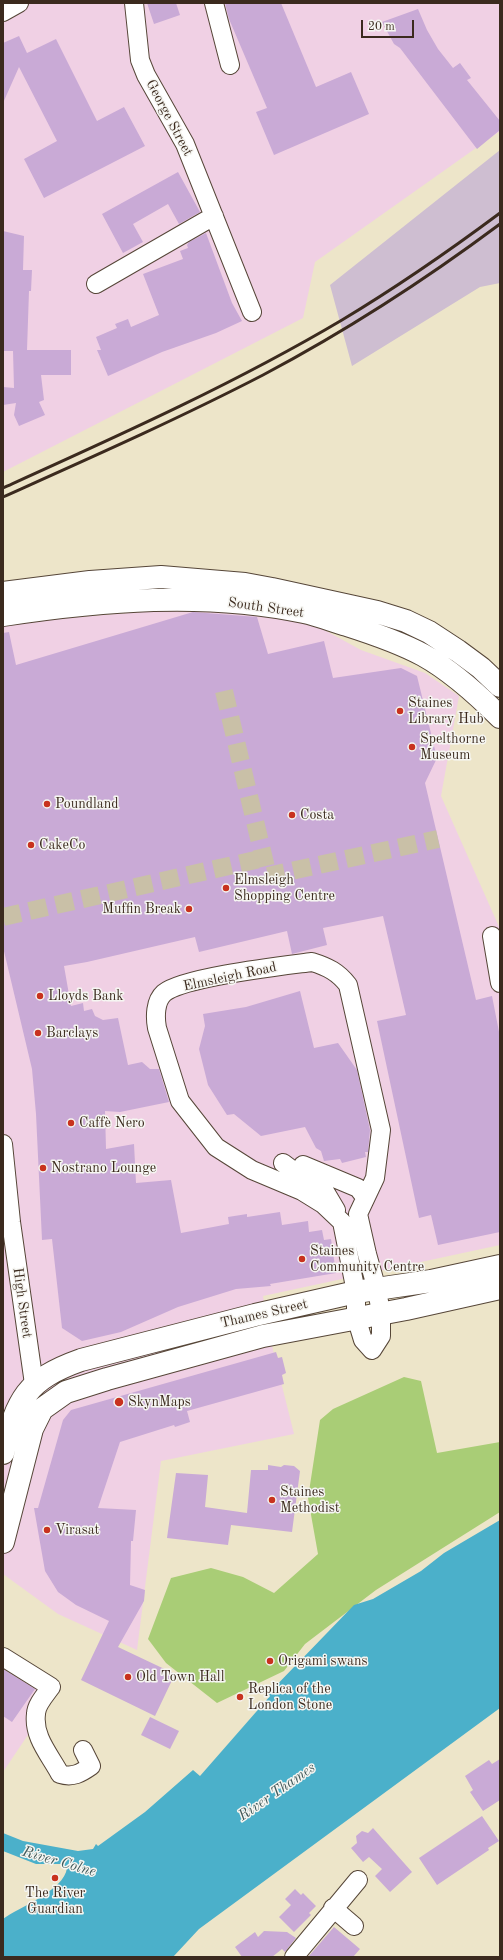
<!DOCTYPE html>
<html>
<head>
<meta charset="utf-8">
<style>
  body { margin:0 }
  #map { position:relative; width:503px; height:1960px; overflow:hidden; background:#ede5c9; font-family:"Old Standard TT",serif }
  canvas { display:block }
  .frame { position:absolute; inset:0; border:4px solid #3b2a1e; pointer-events:none }
  .scale { position:absolute; left:361px; top:20px; width:53px; height:18px; box-sizing:border-box; border:2px solid #3b2a1e; border-top:0; padding-left:5px; font-size:12px; line-height:14px; white-space:nowrap; color:#3b2a1e; -webkit-text-stroke:3px #f6f6f2; paint-order:stroke }
</style>
</head>
<body>
<div id="map">
<canvas width="503" height="1960"></canvas>
<div class="frame"></div>
<div class="scale">20 m</div>
</div>
<script>
const c = document.querySelector('canvas').getContext('2d');
c.lineJoin = 'round';
function fill(path, color) { c.fillStyle = color; c.fill(path, 'evenodd'); }
function trace(path, color, width, dash) { c.strokeStyle = color; c.lineWidth = width; c.lineCap = dash ? 'butt' : 'round'; c.setLineDash(dash || []); c.stroke(path); }
function drawText(font, color, halo, rows, align = 'center') {
  c.font = font + ' "Old Standard TT",serif'; c.lineWidth = 3; c.setLineDash([]); c.textBaseline = 'middle'; c.strokeStyle = halo; c.fillStyle = color; for (const [text, x, y, turn = 0] of rows) {
    c.save(); c.translate(x, y); c.rotate((+turn || 0) * Math.PI / 180); c.textAlign = isNaN(turn) ? turn : align; if (halo) c.strokeText(text, 0, 0); c.fillText(text, 0, 0); c.restore();
  }
}
fill(new Path2D(`
  M3 3H500V131L315 262 303 318 3 472Z
  M219 606 308 621 361 650 425 673 459 696 441 796 500 929V1245L263 1296 269 1334 294 1434 161 1461 137 1650 58 1614 3 1574V626L26 621Z
  M3 1659 35 1678 44 1711 3 1772Z`), '#f0d0e4');
fill(new Path2D(`
  M500 150V283L480 287 352 366 330 285Z`), '#cebed1');
fill(new Path2D(`
  M404 1377 421 1381 437 1453 500 1442V1512L376 1590 305 1644 284 1671 217 1703 166 1663 148 1639 171 1578 211 1568 243 1577 274 1593 318 1554 308 1498 320 1420 333 1409Z`), '#a9cd76');
fill(new Path2D(`
  M500 1520V1708L199 1929 173 1957H3V1919C19 1907 64 1891 67 1868L62 1864H36L3 1851V1833L23 1841 78 1851 93 1849 96 1844 98 1846 145 1812 193 1770 200 1776 270 1696 268 1694 354 1605 373 1599 421 1571 444 1553Z`), '#4bb0ca');
fill(new Path2D(`
  M147 3H176L180 15 154 24Z
  M225 3H281L316 87 351 72 369 114 274 155 256 112 267 108 229 19Z
  M418 9 427 30 438 49 453 68 460 63 471 78 467 80 500 121V130L477 149 400 48 394 44 382 22Z
  M19 36 27 53 56 39 97 121 124 107 145 146 44 198 24 159 57 141 19 67 3 103V43Z
  M178 172 200 212 179 224 168 204 133 224 143 242 123 253 102 214Z
  M3 231 24 236 23 270H32L31 291H29L27 350H71V375H41L44 400 39 402 45 415 19 426 14 415 16 403 3 405V387L14 388 13 351H3Z
  M206 233 232 303 242 321 216 333 162 352 108 376 97 350H101L96 337 117 328 115 324 128 319 131 327 159 315 143 274 183 259 180 251 188 248 187 245 189 242Z
  M193 612 257 617 268 654 324 641 333 678 401 668 417 676 437 758 425 783 476 1000 492 996 500 1037V1232L438 1245 431 1215 419 1218 377 1021 406 1015 383 916 323 928 327 945 292 954 287 931 199 952 195 937 87 962 64 966 71 1006 83 1003 84 1011 92 1009 95 1016 103 1020 118 1018 128 1065 142 1062 150 1069H159L169 1102 120 1112 105 1111 106 1149 134 1144 136 1183 171 1180 181 1233 229 1224 228 1217 247 1214V1217L280 1212 282 1225 308 1221 309 1232 322 1230 324 1240 331 1239 336 1273 270 1284 271 1286 236 1289 178 1307 121 1332 82 1341 62 1328 52 1239 42 1240 36 1114 32 1069 3 947V633L9 632 16 665Z
  M300 991 314 1048 338 1043 357 1070 370 1130 368 1152H365L366 1157 342 1163 340 1159 324 1161 321 1151 316 1148 305 1127 261 1136 234 1114 227 1115 208 1085 199 1049 205 1026 203 1014 246 1007Z
  M276 1352 278 1358 282 1357 286 1373 282 1375 284 1384 187 1411 190 1422 175 1427 174 1425 120 1442 98 1508 136 1510 133 1541H131L130 1585 145 1590 144 1601 118 1647 175 1674 155 1716 81 1680 109 1621 76 1605 58 1592 45 1571 34 1508H38L63 1420 71 1410Z
  M268 1465 281 1467 284 1465 294 1466 300 1471 292 1532 231 1525 228 1545 167 1538 176 1473 208 1475 205 1507 247 1513 251 1470H268Z
  M3 1669 35 1689 12 1722 3 1716Z
  M150 1717 179 1731 170 1749 141 1735Z
  M500 1759V1800L483 1811 470 1792 473 1790 465 1776 489 1760 492 1764Z
  M482 1816 499 1841 488 1848 489 1850 437 1885 419 1858Z
  M373 1828 412 1872 390 1892 375 1876 382 1869 369 1857 363 1862 351 1848 357 1843 356 1836 362 1831 368 1833Z
  M295 1889 301 1895 303 1893 316 1906 309 1913 311 1915 294 1932 279 1917 291 1905 285 1899Z
  M334 1927 360 1949 353 1957H308Z
  M264 1931 287 1932 296 1938 285 1952 282 1949 272 1957H242L235 1947 255 1932 258 1937Z`), '#c9aad6');
trace(new Path2D(`
  M224 691 268 876 438 839
  M3 917 264 858`), '#c9c0a7', 18, [18, 9]);
const minor = new Path2D(`
  M134 3 140 60 146 75 185 144 252 312
  M214 3 230 65
  M3 12 19 3
  M96 284 214 216
  M492 936 500 983
  M312 962C328 967 338 972 348 985L381 1130 375 1178 358 1214 367 1254 377 1290 381 1313V1336L372 1350 363 1340 356 1317V1292L342 1222 323 1204 302 1191 252 1170 216 1147 180 1101 157 1028C155 1017 155 1001 164 993 184 977 282 966 312 962Z
  M3 1144 11 1222 34 1384
  M283 1163 295 1172 323 1188 336 1210
  M303 1165 358 1188 365 1197
  M3 1657 51 1687C46 1694 36 1705 36 1714 33 1737 50 1755 60 1774 73 1778 81 1773 91 1766L83 1750
  M333 1908 354 1926
  M294 1957 358 1880`);
const major = new Path2D(`
  M3 593 90 582 161 577 245 584 272 589 377 612 406 621 429 632 458 651 481 668 500 686
  M3 615C102 600 205 591 304 612 318 615 333 621 347 625 372 633 399 642 423 655 452 671 477 694 500 717
  M3 1453C18 1399 25 1380 81 1360L255 1315 356 1292 431 1281 500 1266
  M3 1542 32 1429 42 1409 66 1392 107 1379 263 1336 406 1309 500 1288`);
trace(minor, '#564638', 20);
trace(major, '#564638', 24);
trace(minor, '#fff', 18);
trace(major, '#fff', 22);
trace(new Path2D(`
  M3 488C118 436 234 384 342 320 397 287 449 251 500 213
  M3 497C90 458 178 419 263 375 346 331 425 280 500 224`), '#3b2a1e', 3);
for (const [x, y, r, color] of [
  [400,711,4,"#c8321e"],
  [412,747,4,"#c8321e"],
  [47,804,4,"#c8321e"],
  [292,815,4,"#c8321e"],
  [31,845,4,"#c8321e"],
  [226,888,4,"#c8321e"],
  [189,909,4,"#c8321e"],
  [40,996,4,"#c8321e"],
  [38,1033,4,"#c8321e"],
  [71,1123,4,"#c8321e"],
  [43,1168,4,"#c8321e"],
  [302,1259,4,"#c8321e"],
  [119,1402,5,"#c8321e"],
  [272,1500,4,"#c8321e"],
  [47,1530,4,"#c8321e"],
  [270,1661,4,"#c8321e"],
  [128,1677,4,"#c8321e"],
  [240,1697,4,"#c8321e"],
  [55,1878,4,"#c8321e"]
]) { const dot = new Path2D(); dot.arc(x, y, r, 0, 2 * Math.PI); c.fillStyle = color; c.fill(dot); trace(dot, '#f6f6f2', 1.5); }
drawText('14px', '#3b2a1e', '#f6f6f2', [
  ["George Street",169,118,62],
  ["South Street",266,608,8],
  ["Elmsleigh Road",230,977,-12],
  ["High Street",22,1303,82],
  ["Thames Street",264,1314,-13]
]);
drawText('14px', '#3b2a1e', '#f6f6f2', [
  ["Staines",408,703],
  ["Library Hub",408,719],
  ["Spelthorne",420,739],
  ["Museum",420,755],
  ["Poundland",55,804],
  ["Costa",300,815],
  ["CakeCo",39,845],
  ["Elmsleigh",234,880],
  ["Shopping Centre",234,896],
  ["Muffin Break",181,909,"right"],
  ["Lloyds Bank",48,996],
  ["Barclays",46,1033],
  ["Caffè Nero",79,1123],
  ["Nostrano Lounge",51,1168],
  ["Staines",310,1251],
  ["Community Centre",310,1267],
  ["SkynMaps",128,1402],
  ["Staines",280,1492],
  ["Methodist",280,1508],
  ["Virasat",55,1530],
  ["Origami swans",278,1661],
  ["Old Town Hall",136,1677],
  ["Replica of the",248,1689],
  ["London Stone",248,1705],
  ["The River",55,1893,"center"],
  ["Guardian",55,1909,"center"]
], 'left');
drawText('italic 15px', '#41595a', '#f6f6f2', [
  ["River Thames",277,1792,-35],
  ["River Colne",59,1862,16]
]);
</script>
</body>
</html>
